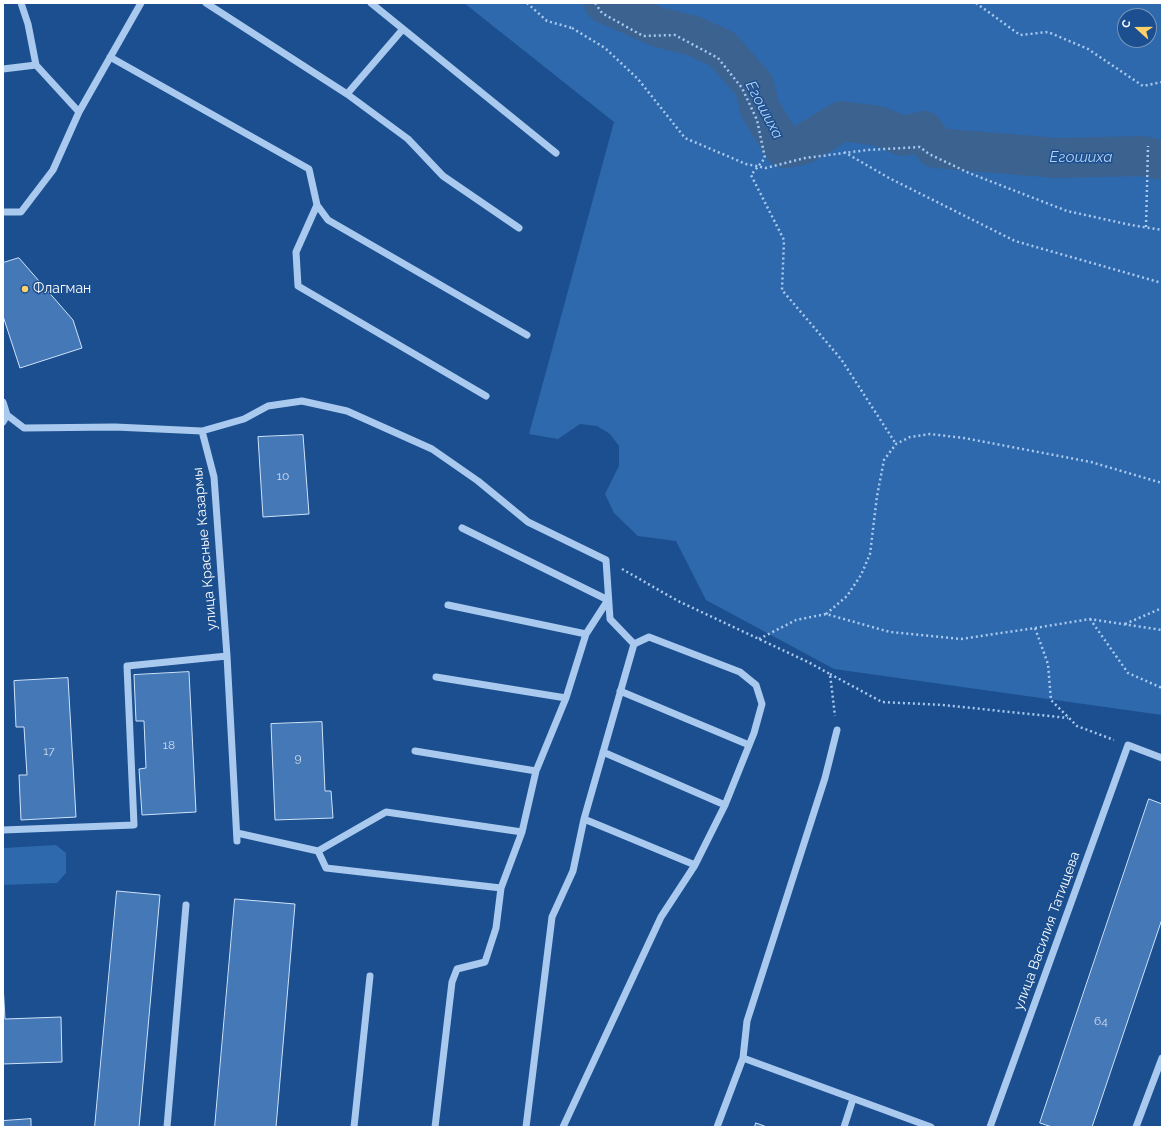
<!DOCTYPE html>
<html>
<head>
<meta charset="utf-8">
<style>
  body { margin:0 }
  #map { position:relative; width:1165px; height:1130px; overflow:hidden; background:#1b4f8f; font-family:Raleway,sans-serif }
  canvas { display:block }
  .frame { position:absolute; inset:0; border:4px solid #fff; pointer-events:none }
  .north { position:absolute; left:1117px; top:8px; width:40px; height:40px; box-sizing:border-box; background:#1b4f8f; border:1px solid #7695bc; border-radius:50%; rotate:291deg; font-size:11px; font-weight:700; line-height:16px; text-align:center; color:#fff }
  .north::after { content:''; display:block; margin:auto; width:14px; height:18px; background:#ffd166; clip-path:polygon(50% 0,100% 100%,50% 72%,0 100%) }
</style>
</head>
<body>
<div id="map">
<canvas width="1165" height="1130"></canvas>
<div class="frame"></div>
<div class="north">С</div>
</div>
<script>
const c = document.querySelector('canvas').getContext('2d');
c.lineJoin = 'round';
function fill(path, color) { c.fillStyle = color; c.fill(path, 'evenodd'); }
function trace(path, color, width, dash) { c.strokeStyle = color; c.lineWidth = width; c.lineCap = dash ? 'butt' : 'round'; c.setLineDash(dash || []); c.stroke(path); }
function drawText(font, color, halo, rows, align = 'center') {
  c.font = font + ' Raleway,sans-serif'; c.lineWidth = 3; c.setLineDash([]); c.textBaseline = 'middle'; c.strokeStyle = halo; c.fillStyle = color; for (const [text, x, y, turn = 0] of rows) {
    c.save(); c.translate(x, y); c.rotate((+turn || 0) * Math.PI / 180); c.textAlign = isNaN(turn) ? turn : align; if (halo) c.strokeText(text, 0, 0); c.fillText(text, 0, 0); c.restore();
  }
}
fill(new Path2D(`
  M464 3H1162V715L834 669 706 600 676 541 638 536 614 513 605 494 619 466V446L610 434 597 426 580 424 558 439 529 434 614 122ZM1125 16H1149V40H1125Z
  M56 845 66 853V873L57 883 3 885V848Z`), '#2e69ad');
trace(new Path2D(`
  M604 3 658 27 694 36 722 49 754 85 760 109 784 148 802 145 842 121 878 126 903 136 924 131 935 148 1057 158 1143 156 1162 160`), '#3c6290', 40);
const building = new Path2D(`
  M19 258 73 320 82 348 20 368 3 316V263Z
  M303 435 309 514 263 517 258 437Z
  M189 672 196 812 142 815 139 769 146 768 144 721H136L134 675Z
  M68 678 76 817 21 820 19 775H27L24 727H16L14 681Z
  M322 722 325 791H331L333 818 275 820 271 724Z
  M1149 799 1162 804V919L1092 1127H1052L1040 1123Z
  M117 891 160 895 139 1127H95Z
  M235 899 295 904 276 1127H215Z
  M3 984 5 1019 61 1017 62 1062 3 1064Z
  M31 1119V1127H3V1121Z
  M756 1123 767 1127H755Z`);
fill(building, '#4478b7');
trace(building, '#cfe3fa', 1);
trace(new Path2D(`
  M527 3 547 21 572 28
  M595 3 602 13 643 36 675 35 718 58 742 88 757 120 765 158 751 175 784 240 782 290 841 359 896 444
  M976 3 1020 35 1048 32 1088 49 1143 86 1162 82
  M844 152 889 178 1015 241 1162 283
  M1146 227 1148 146
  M622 569 678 601 808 662 830 674 835 716
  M826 614 847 596 861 575 870 554 877 496 884 460 896 444 910 437 930 434 964 438 1091 462 1162 483
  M1090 619 1128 673 1162 688
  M1125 624 1162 608
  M1035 628 1090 619 1162 630
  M759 639 796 620 826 614 890 632 961 639 1035 628 1048 664 1051 700 1077 726 1114 740
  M830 674 882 702 943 705 1068 718`), '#a9c9ee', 2.5, [2, 3]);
trace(new Path2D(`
  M21 3 28 24 36 65 79 112
  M206 3 347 94 408 139 443 176 519 228
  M371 3 556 153
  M110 57 309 169 317 205 328 220 527 335
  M3 69 36 65
  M347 94 403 29
  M317 205 296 252 298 286 486 396
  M3 212H21L53 170 79 112 141 3
  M3 402 7 415
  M3 422 7 415 24 428 115 427 202 431 214 477 227 656 237 841
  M202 431 244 419 268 406 302 401 347 411 432 449 478 481 528 522 606 560 610 619 634 644 584 819 573 871 552 917 526 1127
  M448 605 586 634
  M436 677 566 698
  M620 691 749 745
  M415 751 536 771
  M603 752 725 805
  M584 819 695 865
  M3 830 134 825 127 666 227 656
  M237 833 318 851 326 868 501 888
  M318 851 386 812 522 832
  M743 1058 931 1127
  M167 1127 186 905
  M354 1127 370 976
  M435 1127 452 982 457 969 485 962 496 928 501 888 522 832 536 771 566 698 586 634 608 600 462 528
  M563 1127 661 917 695 865 725 805 754 733 762 704 756 685 740 672 649 637 634 644
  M717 1127 743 1058 747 1021 825 778 837 730
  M844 1127 853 1099
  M990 1127 1128 745 1162 758
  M1136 1127 1162 1058`), '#a9c9ee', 7);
trace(new Path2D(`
  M572 28 605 48 638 79 685 138 746 164 766 168 805 158 868 150 920 147 929 154 969 173 1067 211 1131 225 1162 230`), '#a9c9ee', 2.5, [2, 3]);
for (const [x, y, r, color] of [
  [25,289,4,"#ffd166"]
]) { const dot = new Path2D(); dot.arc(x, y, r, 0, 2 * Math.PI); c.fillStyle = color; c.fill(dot); trace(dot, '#1b4f8f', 1.5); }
drawText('12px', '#d0dded', null, [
  ["10",283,476],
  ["18",169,745],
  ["17",49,751],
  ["9",298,758],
  ["64",1101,1021]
]);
drawText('14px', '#fff', '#1b4f8f', [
  ["Флагман",33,289]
], 'left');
drawText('14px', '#fff', '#1b4f8f', [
  ["улица Красные Казармы",205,549,-95],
  ["улица Василия Татищева",1047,931,-70]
]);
drawText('italic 15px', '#b5d3f5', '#1b4f8f', [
  ["Егошиха",764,110,62],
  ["Егошиха",1081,157]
]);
</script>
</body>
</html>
